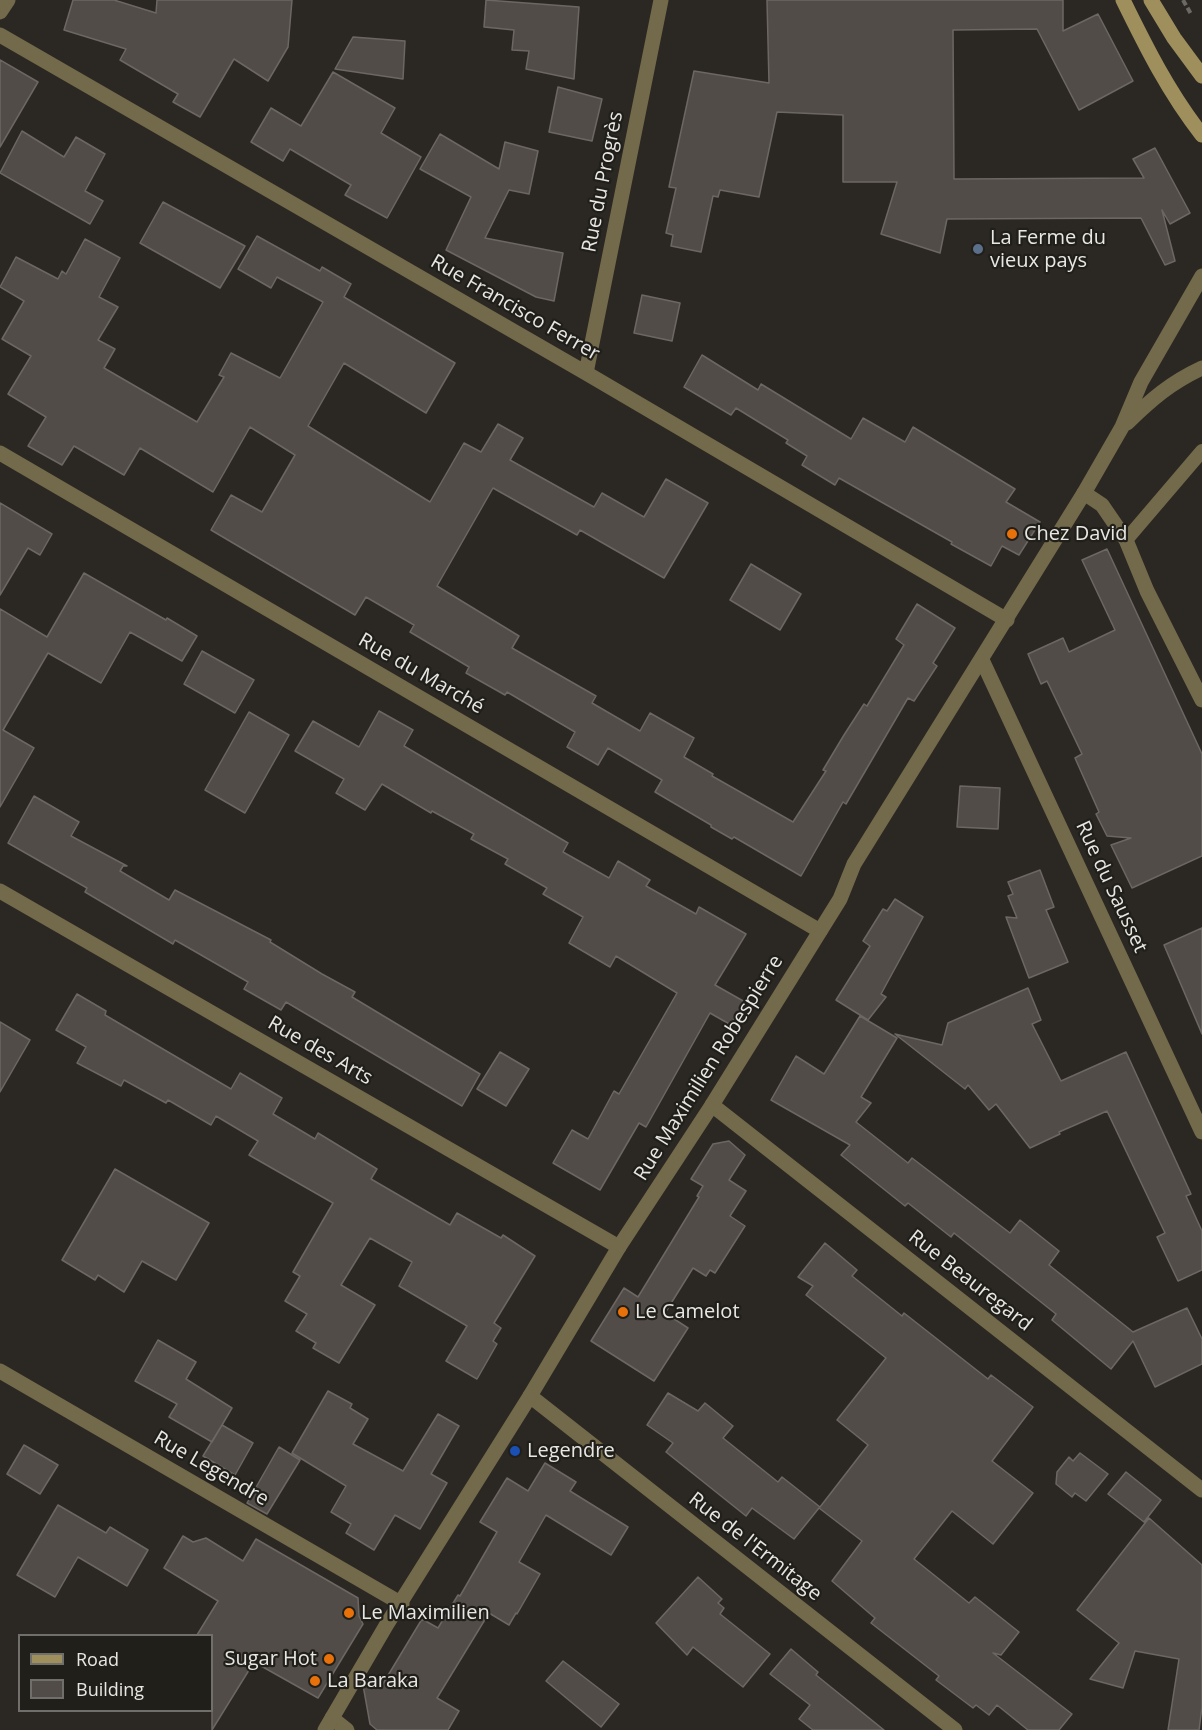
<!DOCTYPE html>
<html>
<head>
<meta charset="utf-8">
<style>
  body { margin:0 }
  #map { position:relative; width:1202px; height:1730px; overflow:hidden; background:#2b2823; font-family:"Open Sans",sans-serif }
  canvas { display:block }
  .legend { position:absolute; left:18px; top:1634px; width:195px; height:78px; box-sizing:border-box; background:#211f1a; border:2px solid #716f6b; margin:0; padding:8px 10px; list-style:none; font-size:18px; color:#e8e7e4 }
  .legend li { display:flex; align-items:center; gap:12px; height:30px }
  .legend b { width:30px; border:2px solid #716f6b }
</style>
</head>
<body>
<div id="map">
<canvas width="1202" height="1730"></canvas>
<ul class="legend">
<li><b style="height:8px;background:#9e8f5d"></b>Road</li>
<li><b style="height:16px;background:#524c49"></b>Building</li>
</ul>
</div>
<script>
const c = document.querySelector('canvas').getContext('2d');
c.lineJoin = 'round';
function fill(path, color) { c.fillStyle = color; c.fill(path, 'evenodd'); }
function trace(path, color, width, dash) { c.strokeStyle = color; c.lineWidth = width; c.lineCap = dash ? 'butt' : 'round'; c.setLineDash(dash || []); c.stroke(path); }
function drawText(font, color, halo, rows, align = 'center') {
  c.font = font + ' "Open Sans",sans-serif'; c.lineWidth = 4.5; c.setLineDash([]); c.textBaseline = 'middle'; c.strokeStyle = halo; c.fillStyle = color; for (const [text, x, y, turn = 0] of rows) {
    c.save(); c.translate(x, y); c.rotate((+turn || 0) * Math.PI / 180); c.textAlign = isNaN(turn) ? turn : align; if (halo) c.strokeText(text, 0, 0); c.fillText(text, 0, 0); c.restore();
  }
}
const building = new Path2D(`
  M73 0H114L156 13 157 0H292L288 47 268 81 234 59 200 117 173 102 178 94 120 60 126 49 64 30Z
  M486 0 579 7 574 79 526 69 529 51 512 50 514 30 484 27Z
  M767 0H1063V31L1098 14 1133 81 1079 110 1037 29 953 30 954 179 1144 178 1133 159 1155 148 1190 213 1170 224 1162 210 1175 261 1165 265 1141 218 947 219 940 253 881 234 897 182H843V115L777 112 759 197 720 190 718 197 713 196 701 252 671 246 673 235 666 233 676 188 669 187 694 71 769 83Z
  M353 37 405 41 403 79 335 69Z
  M0 60 38 82 0 147Z
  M333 72 395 108 381 133 421 157 387 218 345 195 351 185 290 149 283 161 251 142 271 108 301 126Z
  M558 87 602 99 592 141 549 132Z
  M22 131 64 157 76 137 105 154 85 191 103 201 90 224 0 173Z
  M440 134 499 169 505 142 538 151 529 194 509 190 485 238 563 253 554 301 536 297 446 250 471 197 420 169Z
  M163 202 245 246 220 288 140 243Z
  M257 236 320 271 322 267 351 284 344 297 455 363 426 413 344 363 308 426 430 502 464 443 481 452 498 424 523 438 510 460 594 507 602 493 644 517 666 479 708 503 664 578 580 530 577 535 493 488 437 586 519 636 512 648 596 696 592 703 640 731 650 713 694 738 684 757 713 774 712 776 793 822 826 771 823 770 844 735 864 704 867 706 904 645 896 639 917 604 955 628 933 663 937 666 914 701 908 698 846 804 843 802 801 876 734 837 732 839 711 827V825L655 792 662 780 608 748 598 765 567 747 575 732 507 692 505 695 466 673 469 667 410 632 414 625 366 597 355 615 211 530 231 495 262 512 295 455 250 427 213 492 140 448 124 475 74 446 62 465 28 446 46 417 8 394 31 356 2 339 24 301 0 287 16 257 58 279 62 271 66 274 85 239 120 258 99 297 118 307 98 340 115 349 104 368 197 422 224 377 219 375 231 353 280 378 323 302 277 277 271 288 238 269Z
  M642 295 680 303 672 341 634 333Z
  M702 355 758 390 761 384 851 439 863 418 905 442 913 427 1015 489 1006 502 1040 522 1019 555 1002 546 991 566 951 544 952 542 839 478 835 485 802 465 807 456 786 443 788 440 736 408 731 415 684 387Z
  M0 503 52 534 40 555 28 548 0 595Z
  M1107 549 1202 754V856L1132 888 1111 845 1131 838 1107 836 1096 814 1099 812 1075 758 1082 754 1047 681 1041 684 1028 654 1063 638 1069 652 1115 630 1082 560Z
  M751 564 801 594 780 630 730 600Z
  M84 573 166 620 167 618 197 636 182 661 130 632 101 683 48 653 3 730 34 748 0 807V609L47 637Z
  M202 651 254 680 235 713 184 684Z
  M379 711 413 730 404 746 568 843 563 852 609 878 618 861 650 880 646 886 696 914 699 907 746 934 715 985 745 1002 731 1025 710 1013 646 1127 639 1123 600 1190 553 1163 572 1130 588 1139 614 1091 619 1094 677 993 616 956 610 967 569 943 583 917 543 894 547 888 505 864 508 859 471 839 474 834 432 811 431 813 382 784 365 810 336 793 344 779 295 751 313 721 359 747Z
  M249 712 289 735 245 813 205 790Z
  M960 786 1000 788 998 829 957 827Z
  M34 796 79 822 71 836 127 866H123L120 871 169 900 175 890 271 940 270 942 322 974 355 992 352 997 480 1074 462 1106 286 1002 281 1010 244 989 248 982 175 940 173 944 85 892 87 888 8 843Z
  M1040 870 1054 907 1046 910 1068 962 1029 978 1006 917 1017 918 1008 896 1013 894 1008 882Z
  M895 899 923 917 881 994 886 997 868 1020 836 1000 870 946 863 941 883 909 887 911Z
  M1202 928V1034L1164 945Z
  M1028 988 1041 1020 1032 1024 1061 1081 1126 1052 1191 1194 1186 1196 1202 1231V1270L1178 1281 1157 1237 1165 1233 1107 1111 1059 1132 1060 1134 1030 1148 996 1104 989 1110 968 1085 965 1089 895 1034 942 1045 948 1023Z
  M77 994 106 1011 105 1015 231 1089 240 1073 282 1098 273 1114 315 1139 318 1133 377 1169 371 1179 450 1225 457 1213 501 1238 503 1235 535 1256 494 1323 501 1328 493 1341 497 1344 477 1379 446 1361 467 1326 399 1286 412 1262 370 1238 341 1285 375 1305 339 1363 313 1348 316 1343 296 1331 307 1314 285 1301 300 1276 293 1272 333 1203 249 1155 258 1141 216 1116 211 1125 168 1100 166 1103 124 1080 121 1086 77 1063 86 1047 56 1030Z
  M860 1016 897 1038 861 1097 871 1103 856 1122 908 1163 912 1158 1010 1233 1020 1220 1059 1251 1049 1265 1133 1332 1187 1308 1202 1339V1364L1155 1387 1133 1341 1111 1369 1052 1320 1056 1314 954 1233 951 1237 908 1203 905 1206 841 1155 850 1145 771 1100 796 1056 824 1074Z
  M0 1022 30 1040 0 1092Z
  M500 1052 529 1069 506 1106 477 1089Z
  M729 1141 745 1155 729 1180 746 1191 730 1216 745 1226 715 1273 710 1270 706 1276 693 1268 665 1313 688 1328 654 1381 591 1341 624 1288 638 1297 699 1197 697 1196 703 1186 691 1179 713 1144Z
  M115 1169 209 1223 176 1280 142 1261 124 1292 98 1275 95 1280 62 1260Z
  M825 1243 857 1270 852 1276 902 1316 904 1313 988 1379 991 1375 1033 1407 992 1461 1033 1493 993 1544 952 1511 914 1559 969 1603 975 1597 1019 1632 1001 1655 993 1653 1072 1714 1059 1730H1028L997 1705 989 1715 976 1705 973 1708 936 1680 939 1676 871 1623 875 1618 832 1581 862 1541 819 1508 794 1539 752 1508 746 1516 666 1452 673 1443 647 1425 668 1393 698 1411 705 1403 733 1426 723 1438 778 1482 782 1477 820 1507 868 1445 837 1420 886 1358 806 1295 813 1286 798 1277Z
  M158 1340 196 1362 186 1379 232 1408 212 1442 169 1417 177 1404 135 1381Z
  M328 1391 352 1404 350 1408 368 1419 353 1444 403 1471 438 1414 459 1426 431 1474 447 1483 420 1529 395 1515 374 1550 346 1533 351 1524 331 1512 346 1486 292 1453Z
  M222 1425 253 1443 235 1475 203 1456Z
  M24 1445 58 1465 40 1494 7 1474Z
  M279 1447 300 1460 267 1514 247 1503Z
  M1080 1453 1108 1474 1086 1501 1075 1493 1072 1497 1056 1484 1057 1472 1069 1457 1073 1461Z
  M545 1463 576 1482 570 1491 628 1527 611 1555 546 1515 519 1562 540 1574 517 1614 516 1613 509 1625 489 1613 437 1698 459 1711 448 1730H377L370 1724 363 1685 367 1678 381 1687 422 1619 438 1628 458 1595 460 1596 497 1532 480 1522 507 1478 528 1491Z
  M1126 1472 1161 1500 1144 1522 1108 1494Z
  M58 1505 106 1533 110 1527 148 1550 127 1586 78 1557 55 1597 17 1575Z
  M1149 1518 1202 1565V1707L1199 1730H1168L1179 1659 1135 1651 1123 1688 1090 1679 1119 1643 1077 1610Z
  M183 1536 193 1542 206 1538 243 1561 256 1539 358 1598 359 1616 363 1624 318 1698 254 1662 212 1730V1635H197L218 1601 164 1568Z
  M698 1577 722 1599 718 1603 724 1608 720 1614 770 1654 743 1687 693 1647 687 1655 656 1623Z
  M791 1649 818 1672 816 1675 884 1730H813L799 1719 810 1705 770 1674Z
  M563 1661 619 1704 601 1727 546 1681Z`);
fill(building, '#524c49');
trace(building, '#6d6763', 1.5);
trace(new Path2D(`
  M1183 0 1191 14`), '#6b6964', 4, [6, 3]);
trace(new Path2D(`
  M1126 540 1202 451`), '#736a4b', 14);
trace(new Path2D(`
  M0 12 8 0
  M0 35 586 373 1007 620
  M586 373 661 0
  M0 453 820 931
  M1084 493 1102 505 1126 540 1147 591 1202 700
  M982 660 1202 1132
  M0 891 619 1247
  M712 1105 1202 1490
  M0 1371 402 1604
  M530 1396 955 1730
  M332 1718 347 1730`), '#736a4b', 15);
trace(new Path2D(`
  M1127 423C1152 399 1170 383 1202 368
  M325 1730 387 1624 530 1396 619 1247 712 1105 840 899 854 864 1084 493 1122 427 1141 382 1202 276`), '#736a4b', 15);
trace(new Path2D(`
  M1123 0C1146 47 1169 93 1202 135
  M1151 0 1174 38 1202 76`), '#9e8f5d', 15);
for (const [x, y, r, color] of [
  [978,249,6,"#5c6f8a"],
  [1012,534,6,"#e8710a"],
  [623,1312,6,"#e8710a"],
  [515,1451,6,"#1a4fb4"],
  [349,1613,6,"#e8710a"],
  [329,1659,6,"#e8710a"],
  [315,1681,6,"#e8710a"]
]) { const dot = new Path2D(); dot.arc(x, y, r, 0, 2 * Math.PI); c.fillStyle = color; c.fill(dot); trace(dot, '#211f1a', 2); }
drawText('20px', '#e8e7e4', '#211f1a', [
  ["Rue du Progrès",603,182,-79],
  ["Rue Francisco Ferrer",515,308,30],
  ["Rue du Marché",421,674,30],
  ["Rue du Sausset",1111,887,65],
  ["Rue des Arts",320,1051,30],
  ["Rue Maximilien Robespierre",709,1068,-58],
  ["Rue Beauregard",970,1281,38],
  ["Rue Legendre",211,1469,30],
  ["Rue de l'Ermitage",755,1547,38]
]);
drawText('20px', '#e8e7e4', '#211f1a', [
  ["La Ferme du",990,238],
  ["vieux pays",990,261],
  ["Chez David",1024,534],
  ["Le Camelot",635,1312],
  ["Legendre",527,1451],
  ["Le Maximilien",361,1613],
  ["Sugar Hot",317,1659,"right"],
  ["La Baraka",327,1681]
], 'left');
</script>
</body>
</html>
